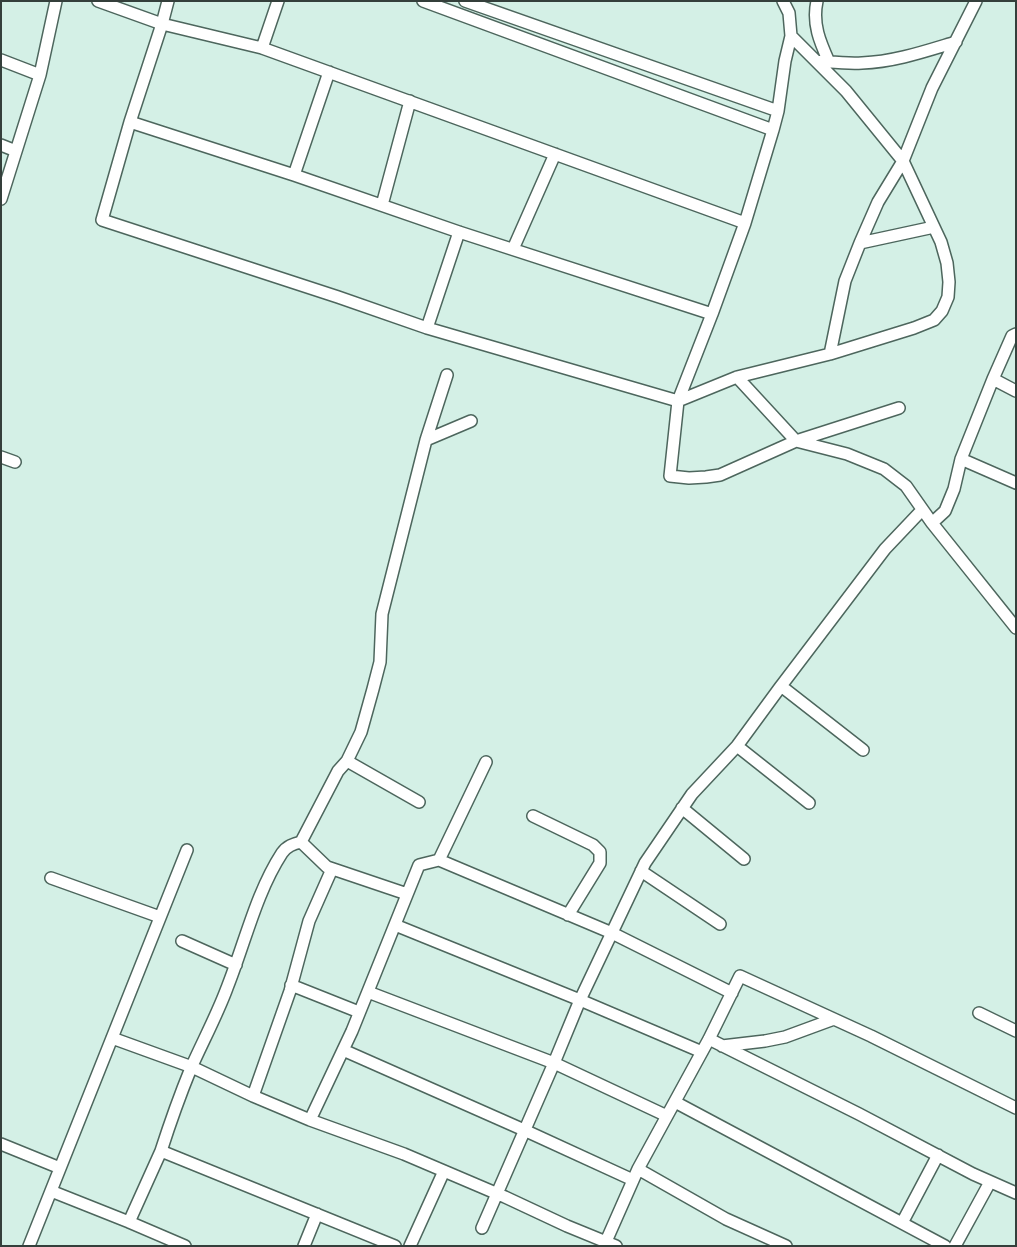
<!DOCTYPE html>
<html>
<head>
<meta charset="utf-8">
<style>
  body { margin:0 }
  #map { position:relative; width:1017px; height:1247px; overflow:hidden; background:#d4f0e6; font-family:"Sofia Sans Condensed",sans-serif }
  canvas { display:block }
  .frame { position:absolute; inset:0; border:2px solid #343f3b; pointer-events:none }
</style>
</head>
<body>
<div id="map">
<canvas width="1017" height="1247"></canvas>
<div class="frame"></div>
</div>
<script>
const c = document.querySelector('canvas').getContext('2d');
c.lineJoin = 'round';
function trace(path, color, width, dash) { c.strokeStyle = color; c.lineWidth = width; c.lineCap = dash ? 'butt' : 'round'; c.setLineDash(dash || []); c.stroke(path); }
const minor = new Path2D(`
  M98 1 162 24 262 48 745 223
  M168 1 162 24 130 122 102 220 338 297 427 328 678 401 712 314 745 223 773 130 778 111 785 61 791 36 789 13 783 1
  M423 1 773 130
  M465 1 778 111
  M817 1C812 24 820 42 829 62
  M791 36 846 91 903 161 941 242 947 263 949 282 948 297 942 311 934 320 914 328 830 354 737 377 678 401 670 476 689 478 706 477 720 475 796 441 899 408
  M262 48 278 1
  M1 60 40 75
  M816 61C831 62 847 64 862 63 894 62 926 51 956 42
  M130 122 294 175 459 232 712 314
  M1 145 16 151
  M294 175 329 72
  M1 199 40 75 56 1
  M382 205 410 101
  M860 243 934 227
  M513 249 555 154
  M427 328 459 232
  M830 354 845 281 860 243 878 202 903 161 932 88 976 1
  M737 377 796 441 847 454 884 469 906 486 932 523 1016 628
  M993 379 1016 391
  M426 440 447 375
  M1 457 15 462
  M961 459 1016 483
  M932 523 945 511 954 489 961 459 993 379 1012 336 1016 334
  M781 686 885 549 922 510
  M737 746 809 803
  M347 761 361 732 373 689 380 662 382 614 426 440 471 421
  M682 808 744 859
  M533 816 593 845 600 852V863L568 915
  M301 842 327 867 407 894
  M439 860 612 933 732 993
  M641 871 720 924
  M51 878 160 917
  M395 925 580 1000 702 1052
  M182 941 236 965
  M291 985 359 1012
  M368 992 554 1063 667 1116
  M979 1013 1016 1031
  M112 1038 192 1067 253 1096 310 1120 404 1154 505 1197 567 1226 616 1246
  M709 1039 859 1114 973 1174 1016 1193
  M722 1046 765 1041 785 1037 834 1019
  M343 1050 524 1130 633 1180
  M253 1096 290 991 309 921 332 869
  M675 1102 945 1246
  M310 1120 352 1031 419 865 439 860 486 762
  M1 1144 60 1168
  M161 1151C170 1123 180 1095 191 1068 203 1041 217 1015 227 988 245 943 256 893 282 853 287 846 293 844 301 842L338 771 347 761 419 802
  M638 1169 726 1219 786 1246
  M51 1191 129 1222 185 1246
  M129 1222 161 1151 395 1246
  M902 1223 938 1155
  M482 1228 554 1063 580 1000 645 863 692 794 737 746 781 686 863 750
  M29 1246 187 850
  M304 1246 317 1214
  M410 1246 444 1171
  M604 1246 638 1169 709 1039 740 976 871 1036 1016 1108
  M955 1246 990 1182`);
trace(minor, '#4d665d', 14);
trace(minor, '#fff', 11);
</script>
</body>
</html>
